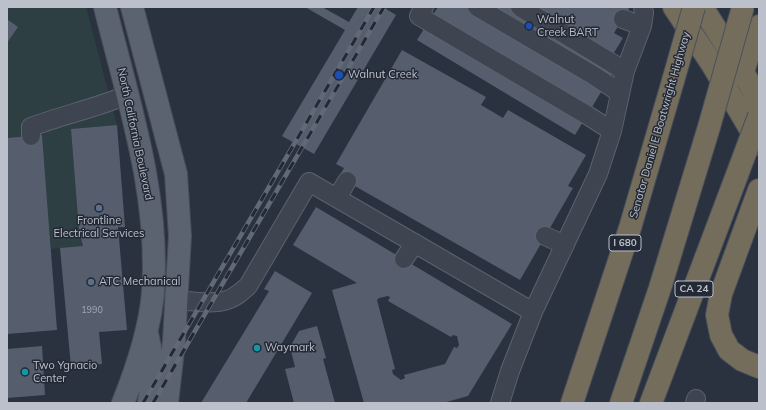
<!DOCTYPE html>
<html>
<head>
<meta charset="utf-8">
<style>
  body { margin:0 }
  #map { position:relative; width:766px; height:410px; overflow:hidden; background:#2a3240; font-family:Mulish,sans-serif }
  canvas { display:block }
  .frame { position:absolute; inset:0; border:8px solid #bbc0ca; pointer-events:none }
</style>
</head>
<body>
<div id="map">
<canvas width="766" height="410"></canvas>
<div class="frame"></div>
</div>
<script>
const c = document.querySelector('canvas').getContext('2d');
c.lineJoin = 'round';
function fill(path, color) { c.fillStyle = color; c.fill(path, 'evenodd'); }
function trace(path, color, width, dash) { c.strokeStyle = color; c.lineWidth = width; c.lineCap = dash ? 'butt' : 'round'; c.setLineDash(dash || []); c.stroke(path); }
function drawText(font, color, halo, rows, align = 'center') {
  c.font = font + ' Mulish,sans-serif'; c.lineWidth = 3; c.setLineDash([]); c.textBaseline = 'middle'; c.strokeStyle = halo; c.fillStyle = color; for (const [text, x, y, turn = 0] of rows) {
    c.save(); c.translate(x, y); c.rotate((+turn || 0) * Math.PI / 180); c.textAlign = isNaN(turn) ? turn : align; if (halo) c.strokeText(text, 0, 0); c.fillText(text, 0, 0); c.restore();
  }
}
fill(new Path2D(`
  M7 7H86L117 125 71 129 79 231 83 246 51 249 42 135 7 138V43L18 27 7 19Z`), '#2d3f42');
fill(new Path2D(`
  M305 7H322L349 22 358 7H383L396 15 314 154 282 136 345 30Z
  M438 7H630L614 33 623 38 604 69 612 74 575 135 417 40Z
  M7 19 18 27 7 43Z
  M402 50 486 97 481 105 503 118 508 110 586 155 568 186 573 188 520 280 339 177 344 168 336 164Z
  M117 125 125 227H118L127 330 99 332 102 364 71 367 60 248 83 246 79 231 71 129Z
  M42 135 57 330 7 334V138Z
  M316 207 512 324 468 396 443 403H364L332 290 357 283 293 245ZM388 296 390 297 388 301 451 337 453 335 457 336 459 345 457 348 454 347 445 364 404 375 405 378 401 380 393 374 392 370 395 369 377 300 379 298Z
  M275 271 312 293 246 403H201L269 291 264 289Z
  M317 326 326 358 323 359 335 403H294L285 369 295 367 290 347 299 331Z
  M42 346 45 395 7 398V349Z`), '#565e6d');
const minor = new Path2D(`
  M424 7 419 16 587 115 612 131
  M477 7 593 75 620 93
  M520 7 625 71
  M623 19 642 26
  M31 136V127C63 115 96 108 127 95
  M337 198 347 181
  M545 236 565 245
  M404 259 415 243
  M177 300C191 301 213 305 227 300 235 298 241 292 248 286L309 182 533 312
  M500 403 510 371 533 312 598 174 612 131 625 71 642 26 644 13 643 7
  M695 403 696 399`);
const major = new Path2D(`
  M105 7C128 100 160 195 153 292 150 330 137 368 123 403
  M132 7 176 174 180 236 174 341 167 403
  M147 333 154 368 149 403`);
const highway = new Path2D(`
  M674 7 712 64 759 144
  M702 7 743 72 759 101
  M735 76 743 72 751 46 759 26
  M759 190 721 294 717 315 721 335 729 350 742 360 759 367
  M572 403 630 228 673 81
  M621 403 660 288 709 127
  M651 403 737 175`);
trace(minor, '#5c626d', 20);
trace(major, '#484d59', 24);
trace(highway, '#494f5a', 24);
trace(minor, '#3e4450', 18);
trace(major, '#5c6370', 22);
trace(highway, '#756d5c', 22);
const rail = new Path2D(`
  M143 403 374 7
  M153 403 384 7`);
trace(rail, '#616876', 4.5);
trace(rail, '#232935', 3, [9]);
const highwayBridge = new Path2D(`
  M673 81 694 7
  M709 127 743 7
  M737 175 759 116`);
trace(highwayBridge, '#494f5a', 24, []);
trace(highwayBridge, '#756d5c', 22);
for (const [x, y, r, color] of [
  [529,26,4,"#1a4fb4"],
  [339,75,5,"#1a4fb4"],
  [99,208,4,"#5c6f8a"],
  [91,282,4,"#5c6f8a"],
  [257,348,4,"#0f9aa8"],
  [25,372,4,"#0f9aa8"]
]) { const dot = new Path2D(); dot.arc(x, y, r, 0, 2 * Math.PI); c.fillStyle = color; c.fill(dot); trace(dot, '#232935', 1.5); }
drawText('9px', '#a2a8b3', null, [
  ["1990",92,310]
]);
for (const [x, y, w] of [
  [625,243,32],
  [694,289,38]
]) { const box = new Path2D(); box.roundRect(x - w / 2, y - 8, w, 16, 3); c.fillStyle = '#232935'; c.fill(box); trace(box, '#bbc0ca', 1); }
drawText('bold 10px', '#bbc0ca', null, [
  ["I 680",625,243],
  ["CA 24",694,289]
]);
drawText('11px', '#bbc0ca', '#232935', [
  ["Walnut",537,20],
  ["Creek BART",537,33],
  ["Walnut Creek",348,75],
  ["Frontline",99,221,"center"],
  ["Electrical Services",99,234,"center"],
  ["ATC Mechanical",99,282],
  ["Waymark",265,348],
  ["Two Ygnacio",33,366],
  ["Center",33,379]
], 'left');
drawText('11px', '#bbc0ca', '#232935', [
  ["Senator Daniel E Boatwright Highway",660,125,-74],
  ["North California Boulevard",135,134,78]
]);
</script>
</body>
</html>
